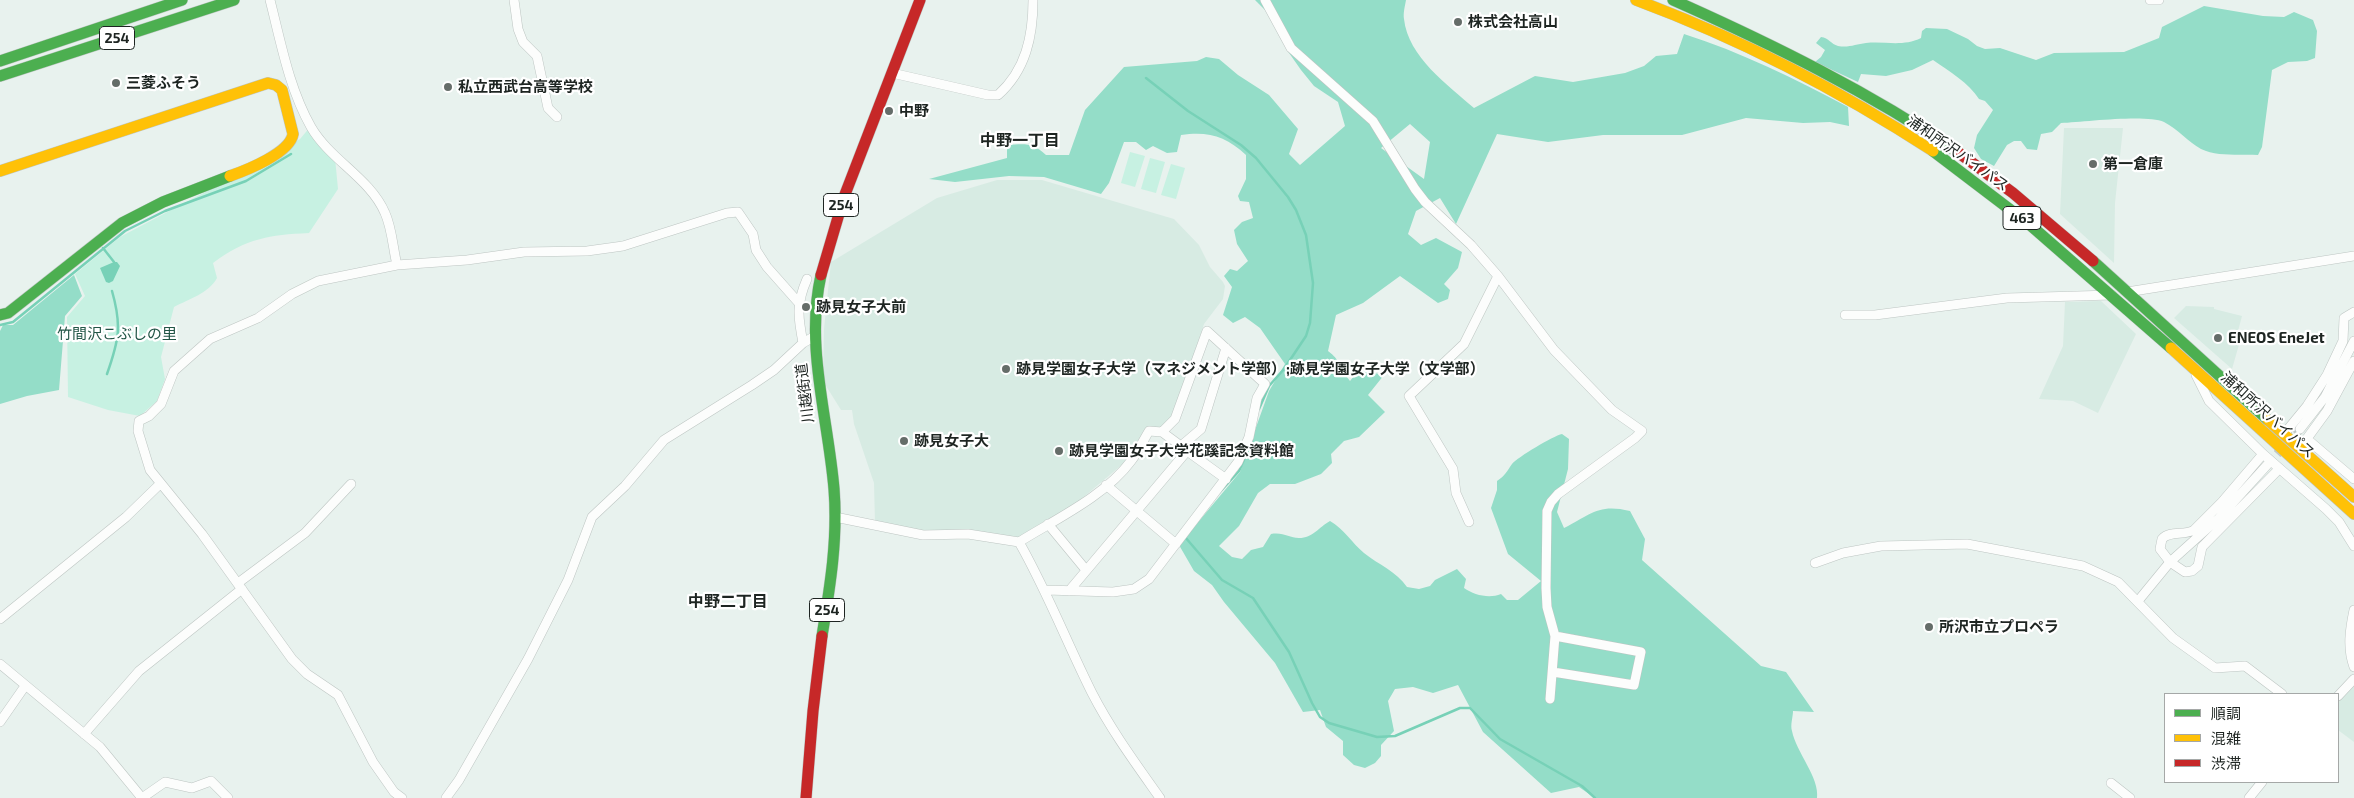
<!DOCTYPE html>
<html>
<head>
<meta charset="utf-8">
<style>
  body { margin:0 }
  #map { position:relative; width:2354px; height:798px; overflow:hidden; background:#e8f2ee; font-family:"Exo 2","Noto Sans JP",sans-serif }
  canvas { display:block }
  .legend { position:absolute; left:2164px; top:693px; width:175px; height:90px; box-sizing:border-box; background:#fff; border:1px solid #a5a8a7; margin:0; padding:6px 9px; list-style:none; font-size:15px; color:#1e2522 }
  .legend li { display:flex; align-items:center; gap:10px; height:25px }
  .legend b { width:25px; border:1px solid #a5a8a7 }
</style>
</head>
<body>
<div id="map">
<canvas width="2354" height="798"></canvas>
<ul class="legend">
<li><b style="height:6px;background:#4caf50"></b>順調</li>
<li><b style="height:6px;background:#ffc107"></b>混雑</li>
<li><b style="height:6px;background:#c62828"></b>渋滞</li>
</ul>
</div>
<script>
const c = document.querySelector('canvas').getContext('2d');
c.lineJoin = 'round';
function fill(path, color) { c.fillStyle = color; c.fill(path, 'evenodd'); }
function trace(path, color, width, dash) { c.strokeStyle = color; c.lineWidth = width; c.lineCap = dash ? 'butt' : 'round'; c.setLineDash(dash || []); c.stroke(path); }
function drawText(font, color, halo, rows, align = 'center') {
  c.font = font + ' "Exo 2","Noto Sans JP",sans-serif'; c.lineWidth = 4.5; c.setLineDash([]); c.textBaseline = 'middle'; c.strokeStyle = halo; c.fillStyle = color; for (const [text, x, y, turn = 0] of rows) {
    c.save(); c.translate(x, y); c.rotate((+turn || 0) * Math.PI / 180); c.textAlign = isNaN(turn) ? turn : align; if (halo) c.strokeText(text, 0, 0); c.fillText(text, 0, 0); c.restore();
  }
}
fill(new Path2D(`
  M2064 128H2123L2115 203 2114 263 2060 214Z
  M997 180H1042L1174 219 1199 245 1210 267 1223 282 1225 286 1223 299 1204 324 1173 417 1162 428 1148 427 1131 457 1073 506 1019 537 964 531H922L875 523 874 483 854 424 852 410H841L823 381 824 329 831 262 937 198Z
  M2101 301 2136 334 2098 413 2073 401 2039 399 2063 346 2065 302Z
  M2186 306 2214 307V309L2242 316 2238 331 2242 334 2232 369 2174 318Z
  M2354 684V742L2338 730V701Z`), '#d7ebe3');
fill(new Path2D(`
  M311 126 335 158 338 189 309 233C269 235 247 238 213 263L217 278C209 293 189 299 174 307L161 357 165 379 157 401 140 416 108 410 68 397 67 317 85 296 75 274 120 237 245 171 300 139Z
  M1130 152 1145 156 1135 187 1121 183Z
  M1150 158 1165 162 1156 193 1141 189Z
  M1171 164 1185 168 1176 199 1161 195Z`), '#c7f1e2');
fill(new Path2D(`
  M1255 0H1406C1405 6 1403 13 1404 19 1408 57 1448 85 1474 108L1535 76 1573 82 1625 73 1644 66 1656 56 1677 54 1684 34C1741 52 1795 79 1848 107L1849 126 1830 122 1803 123 1746 118 1682 135H1603L1548 142 1497 134 1456 224 1440 198 1416 211 1408 234 1421 245 1436 238 1462 252 1458 268 1444 284 1450 290 1448 299 1438 303 1400 276 1363 303 1336 315 1328 351C1340 359 1341 370 1350 381L1359 370 1384 375 1368 395 1385 412 1359 437 1344 441 1331 454 1332 463 1321 474 1295 484H1270L1258 493 1239 526 1219 546 1232 557 1242 559 1251 550 1263 547 1271 534C1284 532 1289 538 1299 538 1313 538 1319 527 1330 521 1344 529 1352 543 1364 553 1379 565 1396 571 1407 587L1419 589 1430 586 1435 580 1457 569 1466 579 1464 588C1474 595 1489 599 1501 594L1507 600H1518L1541 581 1508 554 1491 508 1497 490V481C1505 476 1507 471 1512 464 1518 457 1553 436 1562 434L1569 439 1568 469 1557 512 1564 528C1590 515 1598 503 1630 511L1645 539 1642 560 1761 666 1786 672 1814 712 1793 711C1793 717 1790 725 1792 731 1796 752 1820 778 1817 798H1595L1579 787 1551 793 1483 732 1458 685 1433 693 1413 687 1395 689 1388 701 1394 731 1381 745V756L1375 763 1365 768 1354 765 1343 755V741L1326 727 1320 710 1303 712 1275 663 1224 602 1212 585 1194 571 1179 545 1240 472 1269 391 1285 364 1260 328 1245 317 1233 323 1223 315 1232 287 1224 276 1230 269 1237 271 1248 261 1237 244 1234 230 1242 222 1253 218 1249 202 1240 201 1238 196 1246 179V155C1226 136 1208 131 1181 135L1177 152 1167 153 1153 146 1146 150 1136 142H1124L1109 183 1101 194 1044 177 1009 176 955 182 929 179 1007 158V145C1025 144 1032 142 1046 155H1069L1085 110 1124 67 1197 61 1206 57 1219 59 1238 75 1269 95 1298 129 1289 154 1300 165 1345 126 1338 102 1314 86 1301 70 1287 50 1269 14ZM1410 124 1430 142 1424 179 1381 148Z
  M2204 6 2263 16 2284 17 2294 12 2313 20 2317 31 2315 58 2307 61 2288 62 2272 70 2262 147 2258 155C2240 154 2218 157 2201 149 2188 142 2178 129 2164 122 2146 114 2084 122 2061 123L2052 132 2041 134 2037 150 2027 149 2021 141H2014L2007 145 1994 166 1981 159 1974 148 1977 135 1993 110 1985 101 1979 99C1969 83 1949 71 1933 60L1912 70 1886 76 1861 74 1858 82 1815 62 1821 57 1825 50 1816 43 1821 37C1829 38 1831 44 1838 46 1849 48 1856 44 1866 43 1885 41 1903 47 1921 38L1922 31 1926 28 1947 29 1968 39 1977 46 1985 49 2000 48 2036 60 2054 53 2124 52 2159 38 2162 27Z
  M74 275 82 296 65 316 59 390 27 396 0 404V331L3 325H13Z`), '#94ddc8');
fill(new Path2D(`
  M114 262H117L120 266 113 281 109 283 106 282 100 268Z`), '#77d1b7');
trace(new Path2D(`
  M1146 78 1188 111 1241 145 1256 158 1288 197 1296 210 1306 235 1313 283 1310 323 1306 336 1284 369 1269 386 1259 409
  M103 248 114 262
  M0 325 13 322 125 231 165 211 246 181 291 154
  M107 374C119 340 122 326 112 291
  M1219 493 1239 471 1252 441
  M1185 537 1222 580 1253 598 1289 652 1312 703 1320 717 1329 723 1377 737 1395 736 1460 708H1470L1500 739 1582 786 1595 798`), '#77d1b7', 2.5);
trace(new Path2D(`
  M2268 464 2300 429`), '#c0c9c5', 9, [9, 4.5]);
const street = new Path2D(`
  M270 0C281 43 289 88 311 127 330 160 370 178 385 213 392 228 393 249 397 265
  M514 0 518 29 523 42 537 56 548 108 557 117
  M1265 0 1291 48 1373 121 1415 189 1425 202 1471 245 1498 276 1554 350 1612 410 1642 431 1635 438 1558 494 1551 502 1547 511 1546 588 1547 607 1555 636 1550 699
  M2150 0H2159
  M892 73 988 95H998C1026 70 1033 36 1033 0
  M2127 292 2354 256
  M1845 315H1875L2007 298 2112 295
  M803 343C798 317 796 304 807 279
  M2196 375 2209 401 2263 454 2326 509 2339 522 2354 546
  M2300 429 2325 397 2354 341
  M2284 434 2307 406 2327 375 2343 341 2344 318 2354 312
  M2307 439 2354 479
  M1183 448 1226 479
  M2300 448 2327 411 2354 361
  M2263 454 2222 502 2194 530C2184 536 2170 530 2162 539L2160 549 2170 562 2185 572 2192 571 2198 566 2202 547 2279 469
  M1106 485 1176 544
  M835 517 923 535 968 534 1019 542C1047 591 1067 643 1092 693 1111 730 1136 764 1160 798
  M1469 522 1456 493 1453 469 1409 396 1464 344 1498 276
  M1048 524 1086 570
  M1019 542C1056 519 1105 496 1131 461 1138 452 1143 441 1149 431L1162 432 1181 446 1201 429 1226 348
  M1815 563 1843 553 1881 546 1967 544 2083 566 2118 582 2173 638 2215 668 2245 666 2282 694
  M238 583 305 533 351 484
  M1046 590 1113 592 1134 589 1149 579 1238 462 1249 437 1257 398 1265 384 1207 331 1175 419 1162 432
  M1069 591 1187 451
  M2138 601 2170 562 2219 518 2268 464
  M2354 610C2350 629 2347 648 2354 667
  M0 619 126 517 160 484
  M0 664 100 747 142 798
  M1553 672 1634 685 1641 652 1555 636
  M2338 696 2354 679
  M0 722 25 686
  M84 734 139 671 242 589
  M2111 783 2130 798
  M142 798 165 782 192 788 211 781 228 798
  M402 798 394 792 373 762 338 695 307 674 292 659 202 534 150 470 138 431 139 421 149 416 161 404 174 371 210 339 258 318 292 294 318 281 397 265 467 260 524 252 587 251 623 246 727 213 738 212 753 234 756 250 767 267 798 302
  M446 798 459 780 528 659 568 580 592 517 625 486 664 440 752 385 774 370 803 343 815 336
  M2249 798 2262 782`);
const fast = new Path2D(`
  M1673 0C1772 44 1869 92 1959 153
  M0 61 182 0
  M0 76 234 0
  M1933 151 2029 224 2171 348
  M2093 261 2268 420
  M821 275C805 347 828 417 834 489 838 539 830 587 822 636
  M0 315 8 313 122 223 163 202 230 176`);
const slow = new Path2D(`
  M1636 0C1741 39 1839 90 1933 151
  M0 171 268 83 276 85 282 90 293 134C290 153 247 170 230 176
  M2171 348 2354 514
  M2268 420 2354 497`);
const jam = new Path2D(`
  M1959 153 2013 193 2093 261
  M821 275 844 197 920 0
  M806 798 813 711 822 636`);
trace(street, '#bdc5c2', 10);
trace(fast, '#bdc5c2', 12);
trace(slow, '#bdc5c2', 12);
trace(jam, '#bdc5c2', 12);
trace(street, '#fcfdfc', 9);
trace(fast, '#4caf50', 11);
trace(slow, '#ffc107', 11);
trace(jam, '#c62828', 11);
for (const [x, y, r, color] of [
  [1458,22,5,"#656d69"],
  [116,83,5,"#656d69"],
  [448,87,5,"#656d69"],
  [889,111,5,"#656d69"],
  [2093,164,5,"#656d69"],
  [806,307,5,"#656d69"],
  [2218,338,5,"#656d69"],
  [1006,369,5,"#656d69"],
  [904,441,5,"#656d69"],
  [1059,451,5,"#656d69"],
  [1929,627,5,"#656d69"]
]) { const dot = new Path2D(); dot.arc(x, y, r, 0, 2 * Math.PI); c.fillStyle = color; c.fill(dot); trace(dot, '#fff', 2); }
for (const [x, y, w] of [
  [117,38,35],
  [841,205,35],
  [2022,218,38],
  [827,610,35]
]) { const box = new Path2D(); box.roundRect(x - w / 2, y - 11.5, w, 23, 4); c.fillStyle = '#fff'; c.fill(box); trace(box, '#1e2522', 1); }
drawText('bold 14px', '#1e2522', null, [
  ["254",117,38],
  ["254",841,205],
  ["463",2022,218],
  ["254",827,610]
]);
drawText('bold 15px', '#1e2522', '#fff', [
  ["株式会社高山",1468,22],
  ["三菱ふそう",126,83],
  ["私立西武台高等学校",458,87],
  ["中野",899,111],
  ["第一倉庫",2103,164],
  ["跡見女子大前",816,307],
  ["ENEOS EneJet",2228,338],
  ["跡見学園女子大学（マネジメント学部）;跡見学園女子大学（文学部）",1016,369],
  ["跡見女子大",914,441],
  ["跡見学園女子大学花蹊記念資料館",1069,451],
  ["所沢市立プロペラ",1939,627]
], 'left');
drawText('15px', '#1e2522', '#fff', [
  ["浦和所沢バイパス",1958,153,35],
  ["川越街道",805,393,-97],
  ["浦和所沢バイパス",2268,415,42]
]);
drawText('15px', '#235647', '#fff', [
  ["竹間沢こぶしの里",117,334]
]);
drawText('bold 16px', '#1e2522', '#fff', [
  ["中野一丁目",1020,141],
  ["中野二丁目",728,602]
]);
</script>
</body>
</html>
